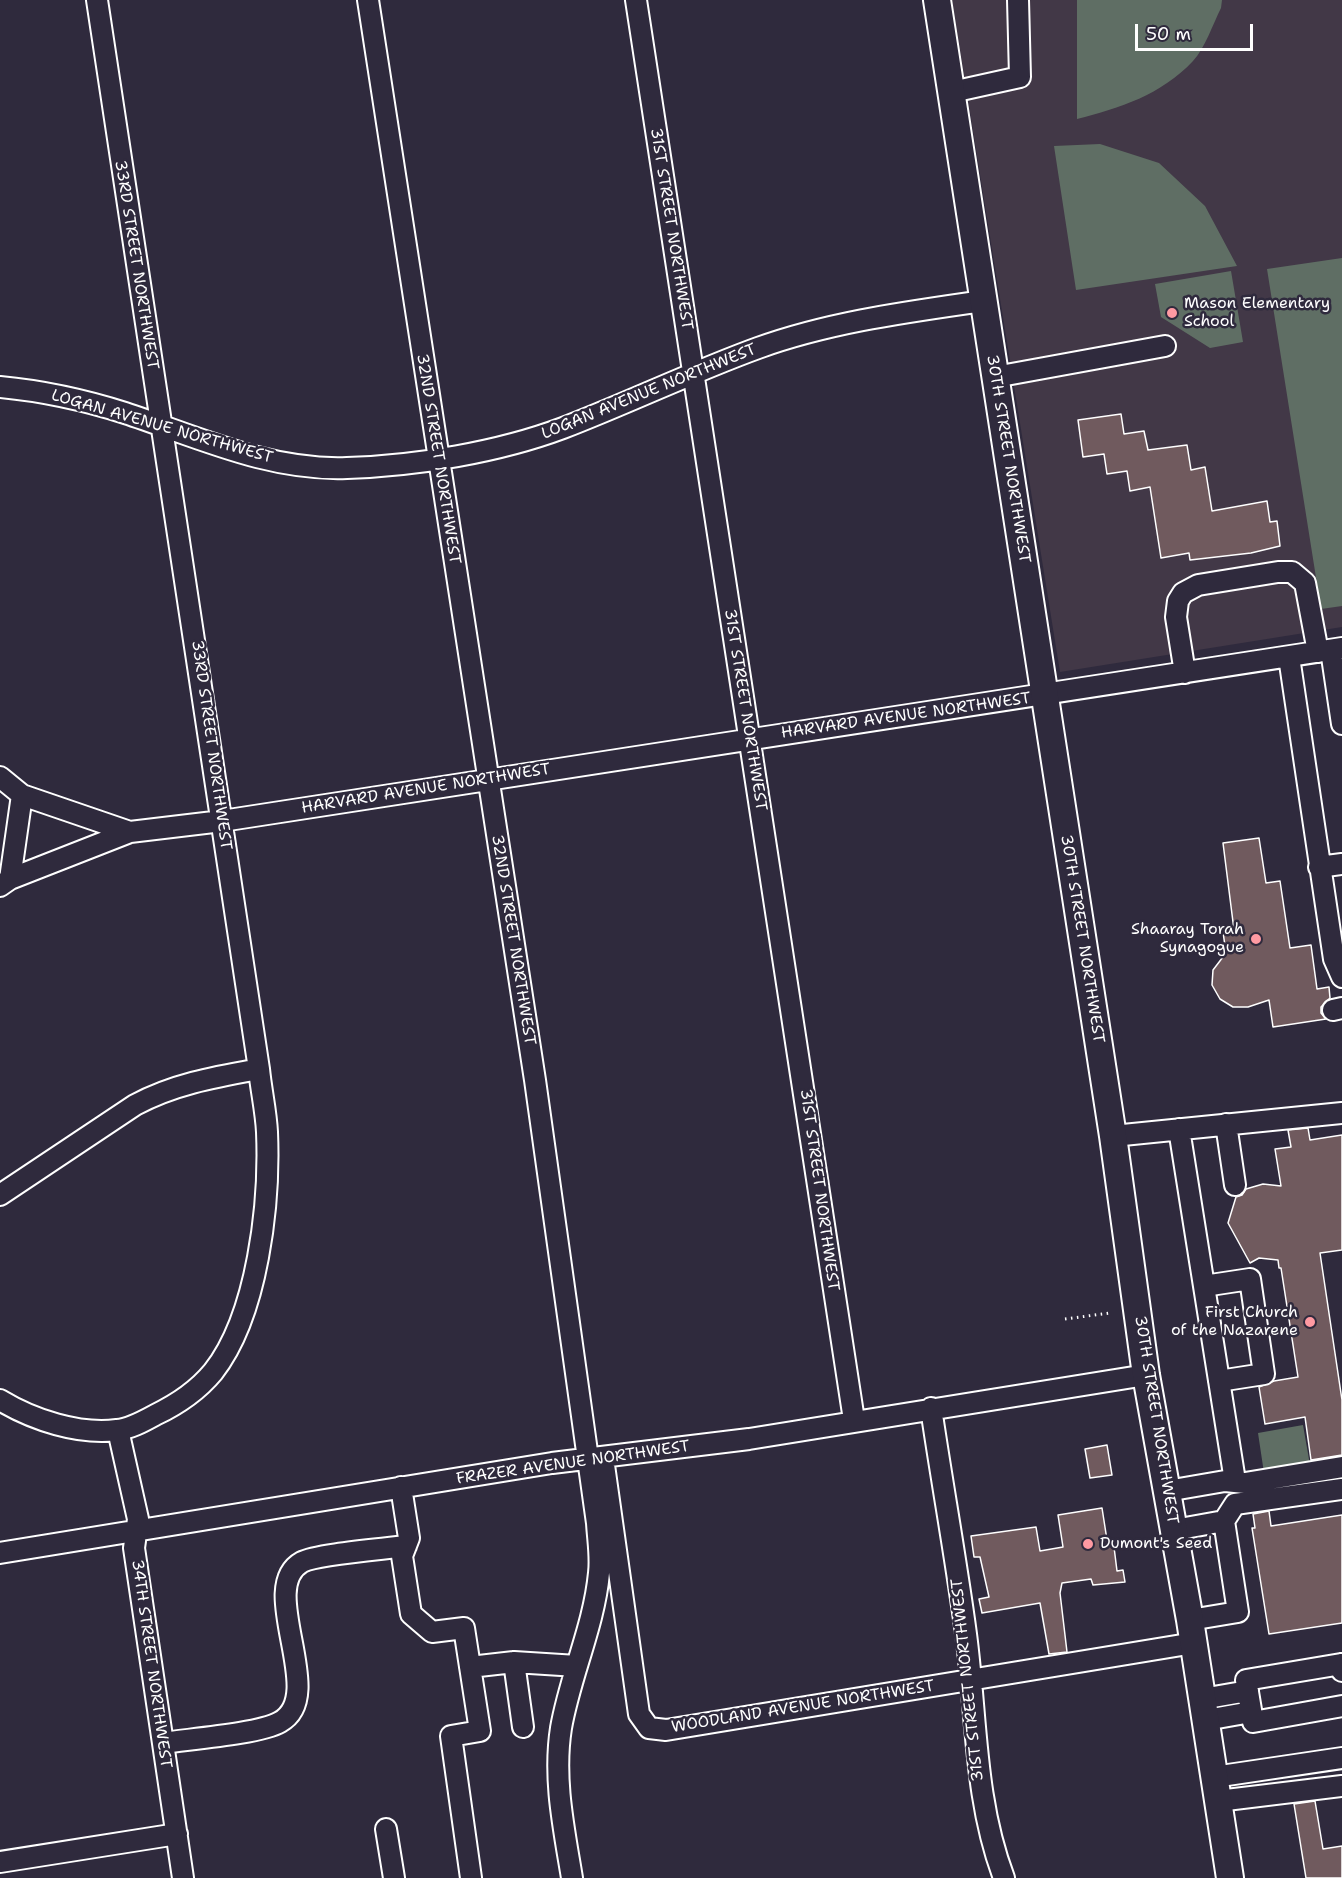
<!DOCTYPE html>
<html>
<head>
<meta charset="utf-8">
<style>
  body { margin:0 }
  #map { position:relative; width:1342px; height:1878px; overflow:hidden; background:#2f2a3d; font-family:"Shantell Sans",sans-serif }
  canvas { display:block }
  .scale { position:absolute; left:1135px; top:24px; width:118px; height:27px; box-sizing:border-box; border:3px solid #fff; border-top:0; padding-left:8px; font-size:18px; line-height:21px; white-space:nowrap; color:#fff; -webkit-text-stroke:4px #2f2a3d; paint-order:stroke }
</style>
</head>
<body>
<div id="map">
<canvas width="1342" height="1878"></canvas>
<div class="scale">50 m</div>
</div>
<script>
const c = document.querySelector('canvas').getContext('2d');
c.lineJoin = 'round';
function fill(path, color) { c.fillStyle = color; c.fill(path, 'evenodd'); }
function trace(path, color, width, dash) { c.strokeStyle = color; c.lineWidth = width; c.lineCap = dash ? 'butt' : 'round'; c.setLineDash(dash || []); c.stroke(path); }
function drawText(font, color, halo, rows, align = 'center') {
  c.font = font + ' "Shantell Sans",sans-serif'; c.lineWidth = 5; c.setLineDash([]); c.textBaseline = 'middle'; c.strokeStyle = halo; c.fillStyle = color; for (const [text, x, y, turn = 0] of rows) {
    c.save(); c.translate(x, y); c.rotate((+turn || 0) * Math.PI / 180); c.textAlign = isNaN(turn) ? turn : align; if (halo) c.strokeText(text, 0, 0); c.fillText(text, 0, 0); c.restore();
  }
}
fill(new Path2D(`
  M952 0H1342V627L1060 672Z`), '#423847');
fill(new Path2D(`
  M1077 0H1222L1221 8C1213 24 1205 48 1193 61 1161 95 1120 108 1077 119Z
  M1100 144 1159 163 1205 206 1237 266 1076 290 1054 146Z
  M1342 258V606L1321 609 1267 269Z
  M1231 271 1243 342 1210 348 1161 317 1155 284Z
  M1303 1425 1310 1465 1264 1473 1258 1433Z`), '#5f6e64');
const building = new Path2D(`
  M1121 414 1124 434 1144 431 1148 450 1187 445 1191 470 1205 467 1212 511 1267 501 1270 522 1277 521 1280 546 1251 553 1190 560 1189 553 1161 558 1150 487 1130 491 1127 471 1107 474 1104 454 1083 457 1078 420Z
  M1259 838 1266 883 1280 881 1290 948 1311 945 1317 989 1329 987 1330 998 1321 1007V1013L1326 1019 1273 1027 1269 1000 1248 1007H1233L1220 999 1212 985 1213 970 1226 953 1223 932 1234 930 1223 843Z
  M1308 1128 1310 1140 1342 1135V1250L1320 1253 1342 1400V1455L1311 1460 1305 1417 1265 1424 1259 1387 1274 1381 1298 1377 1281 1268H1279L1278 1260 1259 1258 1250 1263 1228 1223 1236 1197 1242 1195 1246 1189 1263 1184 1281 1186 1275 1149 1291 1147 1288 1130Z
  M1107 1445 1112 1475 1090 1478 1085 1449Z
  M1102 1508 1107 1540 1113 1539 1117 1571 1123 1570 1125 1582 1093 1585 1091 1579 1062 1583 1060 1593 1067 1652 1049 1654 1040 1603 982 1613 979 1599 989 1597 980 1557H974L971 1536 1036 1527 1040 1551 1063 1547 1058 1515Z
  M1269 1511 1271 1526 1342 1515V1623L1269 1634 1252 1528H1255L1253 1514Z
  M1315 1801 1323 1849 1342 1846V1878H1306L1294 1804Z`);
fill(building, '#705a5e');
trace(building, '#fff', 1.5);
const minor = new Path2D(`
  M368 0 535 1080 597 1523C598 1540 601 1557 599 1573 594 1626 570 1676 561 1728 553 1779 564 1829 572 1878
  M636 0 854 1420
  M952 92 1020 77 1018 0
  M995 377 1165 346
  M0 387C43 391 84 400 125 413 198 437 269 471 347 468 416 466 499 452 563 428 628 403 692 372 758 348 830 322 907 312 983 301
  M1331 650 1342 724
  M1289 657 1334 959 1342 977
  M1185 673 1176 617 1178 601 1183 593 1198 585 1278 572H1292L1305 583 1318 652
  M0 777 22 795 130 832
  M1319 867 1342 864
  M10 879 22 795
  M0 886 10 879 130 832 222 821 1342 648
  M1333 1010 1342 1008
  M1226 1124 1235 1185
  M1179 1129 1235 1481
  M1113 1136 1342 1113
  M0 1195 135 1105C174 1084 215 1077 259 1069
  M1204 1286 1250 1279 1264 1374 1219 1381
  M0 1400C33 1420 79 1435 117 1430 130 1429 144 1421 155 1415 176 1405 198 1390 213 1372 258 1315 270 1203 267 1132 266 1111 261 1090 259 1069L97 0
  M931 1408C942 1483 956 1559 966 1634 977 1717 974 1799 1004 1878
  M118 1430 138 1519 134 1548 183 1878
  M603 1458 639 1714 649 1728 666 1730 1194 1643
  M401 1487 409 1538 402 1556 411 1614 432 1632 464 1628 480 1731 451 1736 471 1878
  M1167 1491 1225 1481 1245 1483 1342 1467
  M1174 1530 1224 1521
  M0 1553 552 1463 749 1439 1146 1375
  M1190 1620 1238 1612 1224 1521 1235 1504 1342 1489
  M514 1662 523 1727
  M470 1667 514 1662 577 1666
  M1342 1671 1341 1664 1246 1680 1253 1722 1342 1706
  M1202 1699 1248 1691
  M1206 1720 1251 1712
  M163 1743C189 1739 259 1734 280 1722 329 1695 255 1588 302 1562 317 1554 385 1549 406 1546
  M1214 1777 1342 1758
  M1218 1801 1342 1786
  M386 1829 394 1878
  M0 1862 177 1834`);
const major = new Path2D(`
  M937 0 1113 1136 1146 1375 1190 1620 1230 1878`);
trace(minor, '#fff', 24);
trace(major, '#fff', 30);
trace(new Path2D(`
  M1065 1319 1110 1313`), '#fff', 3, [1.5, 4.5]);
trace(minor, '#2f2a3d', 20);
trace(major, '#2f2a3d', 26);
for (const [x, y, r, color] of [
  [1172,313,6,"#ff9aa2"],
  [1256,939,6,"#ff9aa2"],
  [1310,1322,6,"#ff9aa2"],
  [1088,1544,6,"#ff9aa2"]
]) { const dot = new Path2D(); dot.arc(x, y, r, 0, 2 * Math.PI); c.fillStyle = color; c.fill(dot); trace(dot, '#2f2a3d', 2); }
drawText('16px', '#fff', '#2f2a3d', [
  ["31ST STREET NORTHWEST",671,229,81],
  ["33RD STREET NORTHWEST",136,265,81],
  ["LOGAN AVENUE NORTHWEST",649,392,-22],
  ["LOGAN AVENUE NORTHWEST",162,427,16],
  ["32ND STREET NORTHWEST",438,459,81],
  ["30TH STREET NORTHWEST",1008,459,81],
  ["31ST STREET NORTHWEST",745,710,81],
  ["HARVARD AVENUE NORTHWEST",906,716,-8],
  ["33RD STREET NORTHWEST",211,745,82],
  ["HARVARD AVENUE NORTHWEST",426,789,-9],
  ["30TH STREET NORTHWEST",1082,939,81],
  ["32ND STREET NORTHWEST",513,940,81],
  ["31ST STREET NORTHWEST",819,1190,82],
  ["30TH STREET NORTHWEST",1156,1420,81],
  ["FRAZER AVENUE NORTHWEST",573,1463,-8],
  ["34TH STREET NORTHWEST",151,1664,82],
  ["31ST STREET NORTHWEST",968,1680,-96],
  ["WOODLAND AVENUE NORTHWEST",803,1707,-9]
]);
drawText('16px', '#fff', '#2f2a3d', [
  ["Mason Elementary",1184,304],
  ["School",1184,322],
  ["Shaaray Torah",1244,930,"right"],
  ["Synagogue",1244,948,"right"],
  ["First Church",1298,1313,"right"],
  ["of the Nazarene",1298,1331,"right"],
  ["Dumont's Seed",1100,1544]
], 'left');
</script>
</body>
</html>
